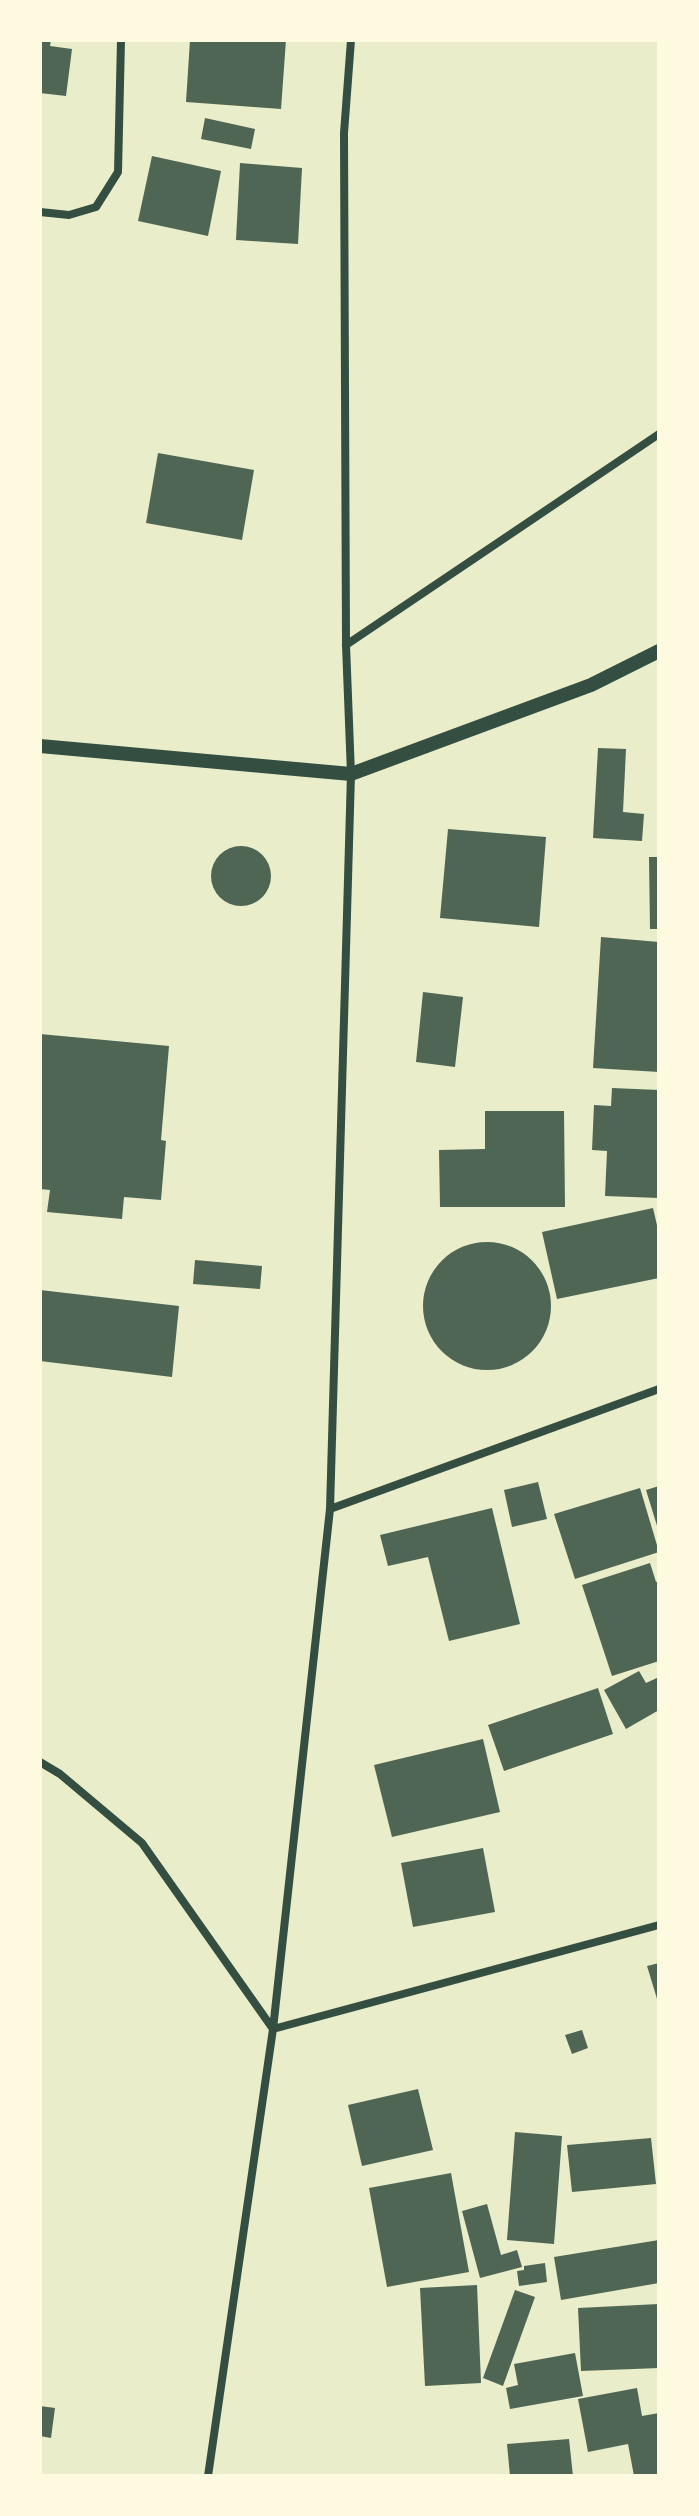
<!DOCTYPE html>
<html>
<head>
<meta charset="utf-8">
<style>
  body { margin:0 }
  #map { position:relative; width:699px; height:2516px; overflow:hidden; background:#e9edc9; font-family:Raleway,sans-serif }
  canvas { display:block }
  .frame { position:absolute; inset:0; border:42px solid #fefae0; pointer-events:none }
</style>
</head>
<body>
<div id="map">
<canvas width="699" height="2516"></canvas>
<div class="frame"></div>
</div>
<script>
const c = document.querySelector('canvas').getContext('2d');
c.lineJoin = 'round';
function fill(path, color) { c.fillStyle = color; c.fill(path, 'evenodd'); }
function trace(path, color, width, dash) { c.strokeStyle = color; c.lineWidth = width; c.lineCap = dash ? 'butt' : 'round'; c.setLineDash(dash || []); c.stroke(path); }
fill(new Path2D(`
  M40 40H51L50 46 72 49 66 96 40 93Z
  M190 40H286L281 109 186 102Z
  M205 118 255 129 251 149 201 139Z
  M152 156 221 171 208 236 138 221Z
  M240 163 302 168 298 244 236 240Z
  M158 453 254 470 242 540 146 523Z
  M598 748 626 749 623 812 644 814 642 841 593 838Z
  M448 829 546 837 539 927 440 918Z
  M211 876a30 30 0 1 1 60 0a30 30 0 1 1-60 0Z
  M649 857H659V929H650Z
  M601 937 659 942V1072L593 1068Z
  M423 992 463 997 455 1067 416 1062Z
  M40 1034 169 1046 161 1140 166 1141 161 1200 124 1197 122 1219 47 1212 50 1190 40 1189Z
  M612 1088 659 1090V1198L605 1196 607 1151 592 1150 594 1105 611 1106Z
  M485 1111H564L565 1207H440L439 1150 485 1149Z
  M653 1208 659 1234V1278L557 1299 542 1232Z
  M423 1306a64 64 0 1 1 128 0a64 64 0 1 1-128 0Z
  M195 1260 262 1266 260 1289 193 1284Z
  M40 1290 179 1306 172 1377 40 1361Z
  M538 1482 547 1519 512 1527 504 1490Z
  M659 1486V1529H658L646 1490Z
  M640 1488 659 1552 575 1579 554 1514Z
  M492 1508 520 1624 449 1641 428 1557 388 1566 380 1535Z
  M650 1563 656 1582 659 1581V1661L612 1676 582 1585Z
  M639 1671 646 1683 659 1677V1710L626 1729 604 1690Z
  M598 1688 613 1734 504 1771 488 1725Z
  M483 1739 500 1812 392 1837 374 1765Z
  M483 1848 495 1912 413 1927 401 1863Z
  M659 1963V2002H658L647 1966Z
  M582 2030 588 2048 572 2054 565 2035Z
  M418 2089 433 2150 362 2166 348 2105Z
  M515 2132 562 2136 554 2244 507 2240Z
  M651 2138 656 2184 572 2192 567 2145Z
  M451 2173 469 2272 387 2287 369 2188Z
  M487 2204 501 2255 517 2250 522 2267 480 2278 462 2211Z
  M659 2240V2283L561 2300 554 2257Z
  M545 2263 547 2282 519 2286 517 2271 524 2270V2266Z
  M477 2285 481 2383 425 2386 420 2288Z
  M515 2290 535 2297 503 2386 483 2378Z
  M659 2304V2368L581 2371 578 2308Z
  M575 2353 583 2396 510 2409 506 2388 518 2385 514 2364Z
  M637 2388 642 2416 659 2413V2476H634L628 2444 588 2452 578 2399Z
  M40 2406 55 2408 51 2438 40 2436Z
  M569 2439 573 2476H510L507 2444Z`), '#4f6655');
trace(new Path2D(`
  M40 212 69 215 96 207 118 172 121 40
  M346 645 659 434
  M330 1509 659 1389
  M40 1762 60 1774 142 1843 273 2029 659 1925
  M208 2476 273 2029 330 1509 351 774 346 645 344 133 351 40`), '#344e41', 8);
trace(new Path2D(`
  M40 746 351 774 591 685 659 651`), '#344e41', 14);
</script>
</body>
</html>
